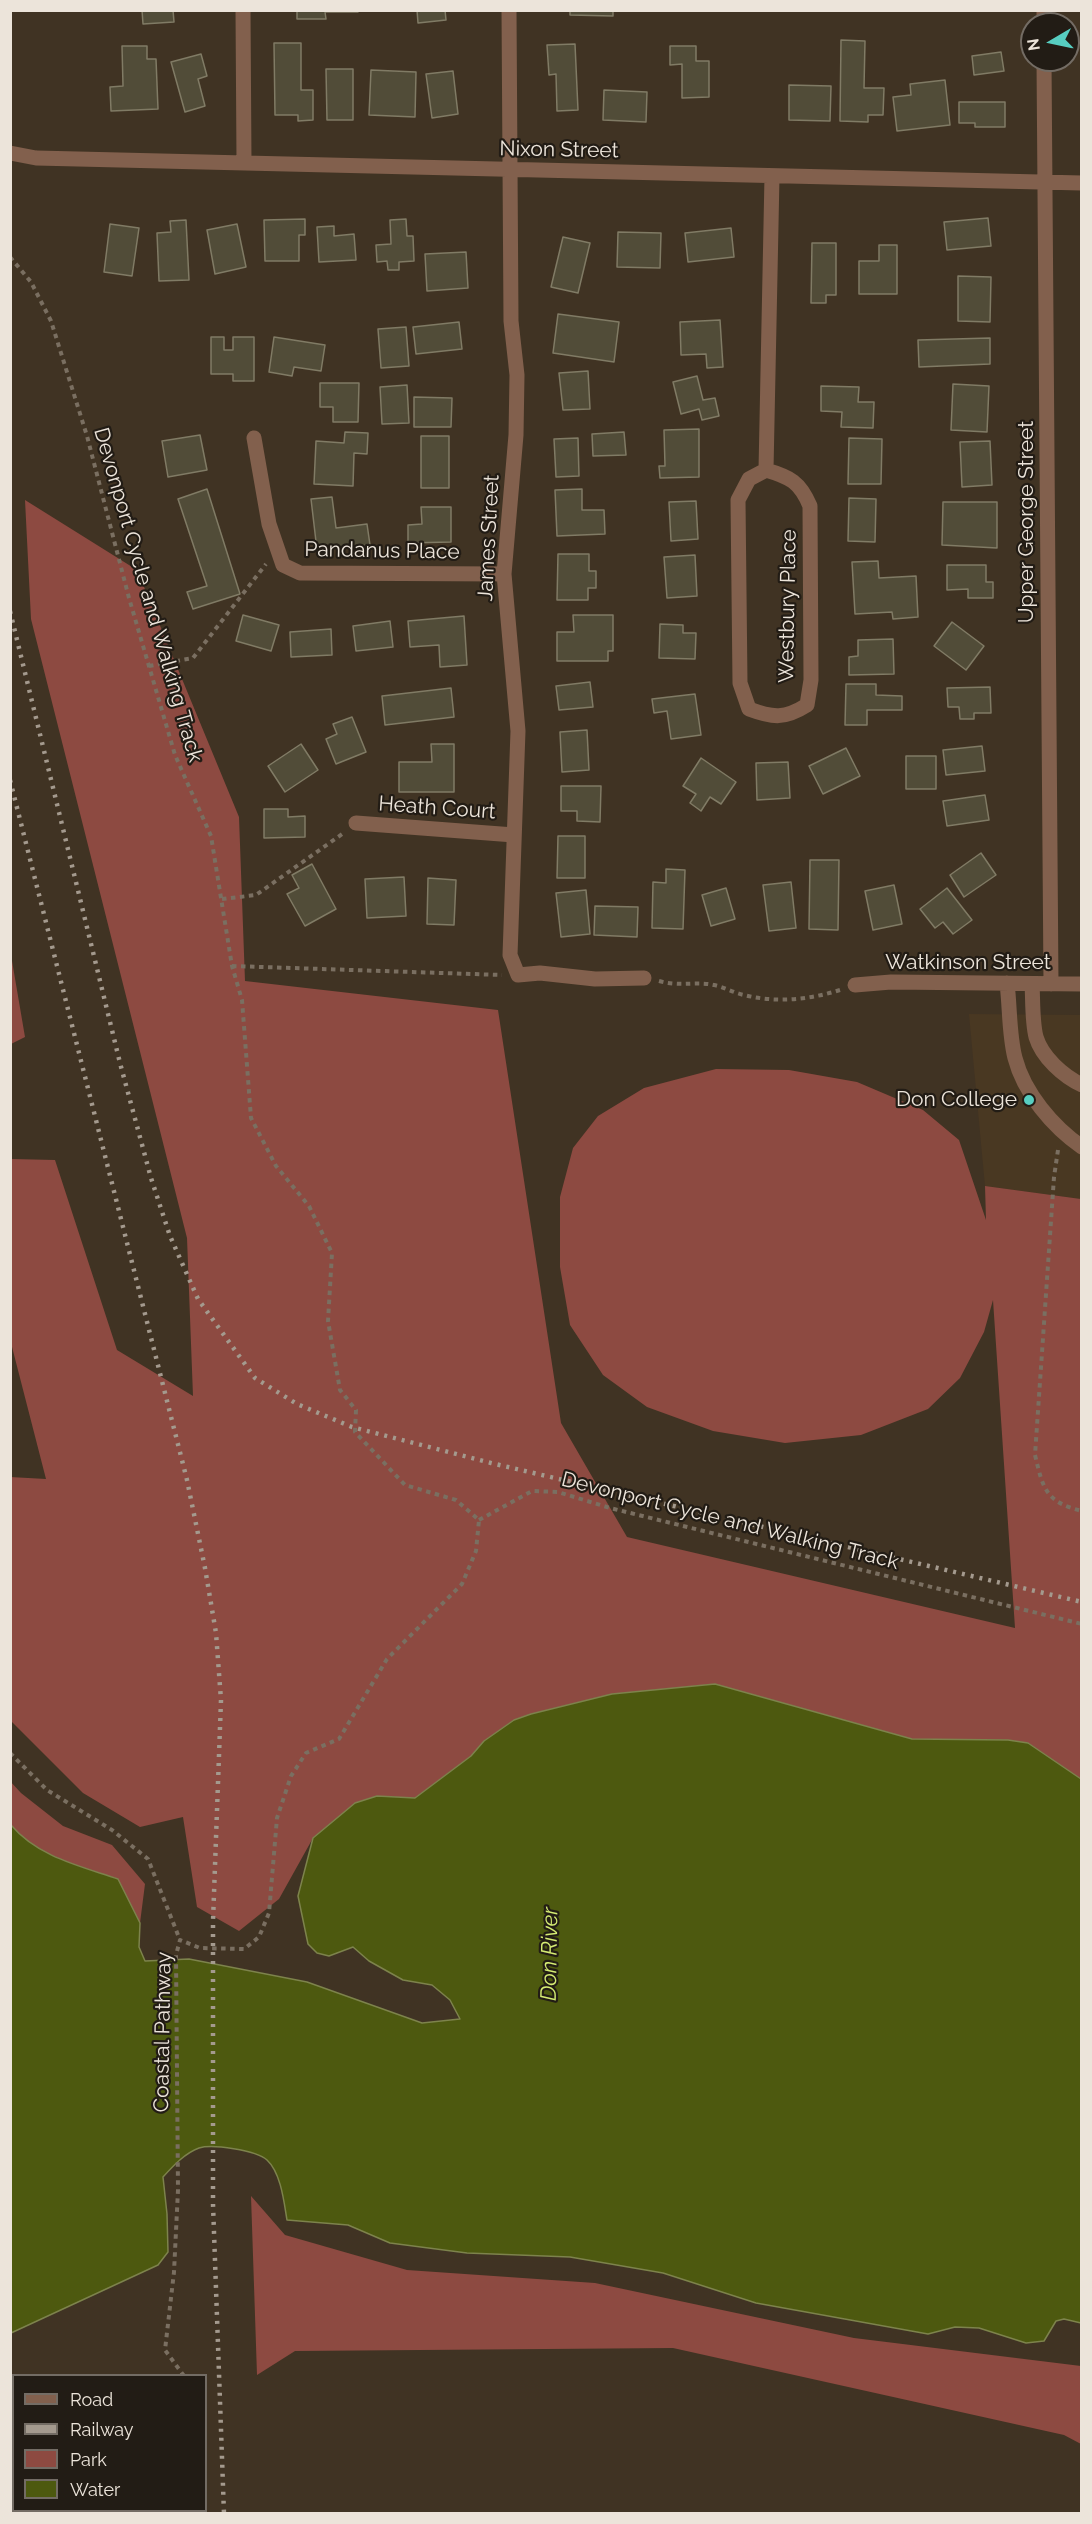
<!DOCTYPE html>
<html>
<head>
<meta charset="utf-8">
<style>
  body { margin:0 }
  #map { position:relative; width:1092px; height:2524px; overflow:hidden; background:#403323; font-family:Raleway,sans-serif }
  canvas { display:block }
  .frame { position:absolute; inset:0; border:12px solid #ece4da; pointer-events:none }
  .legend { position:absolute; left:12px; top:2374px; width:195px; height:138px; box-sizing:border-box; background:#221c15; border:2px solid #736c64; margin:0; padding:8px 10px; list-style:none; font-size:18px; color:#ece4da }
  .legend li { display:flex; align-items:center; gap:12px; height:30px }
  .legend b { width:30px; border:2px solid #736c64 }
  .north { position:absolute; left:1020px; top:12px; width:60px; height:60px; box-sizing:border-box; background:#221c15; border:2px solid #736c64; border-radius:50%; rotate:261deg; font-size:16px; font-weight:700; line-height:24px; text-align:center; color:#ece4da }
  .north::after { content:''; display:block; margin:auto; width:21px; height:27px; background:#57cec1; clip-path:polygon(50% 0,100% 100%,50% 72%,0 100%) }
</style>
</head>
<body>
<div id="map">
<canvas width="1092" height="2524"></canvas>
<div class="frame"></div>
<ul class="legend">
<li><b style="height:8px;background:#82604d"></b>Road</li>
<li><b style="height:8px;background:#a49a8e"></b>Railway</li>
<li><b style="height:16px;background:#8d4a41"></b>Park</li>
<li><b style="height:16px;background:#4d590f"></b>Water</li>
</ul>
<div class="north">N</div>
</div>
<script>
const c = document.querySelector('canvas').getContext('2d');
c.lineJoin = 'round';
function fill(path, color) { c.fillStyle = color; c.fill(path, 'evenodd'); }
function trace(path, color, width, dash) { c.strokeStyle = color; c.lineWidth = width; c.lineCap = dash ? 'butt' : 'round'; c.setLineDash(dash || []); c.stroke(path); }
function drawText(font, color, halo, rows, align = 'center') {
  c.font = font + ' Raleway,sans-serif'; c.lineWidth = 4.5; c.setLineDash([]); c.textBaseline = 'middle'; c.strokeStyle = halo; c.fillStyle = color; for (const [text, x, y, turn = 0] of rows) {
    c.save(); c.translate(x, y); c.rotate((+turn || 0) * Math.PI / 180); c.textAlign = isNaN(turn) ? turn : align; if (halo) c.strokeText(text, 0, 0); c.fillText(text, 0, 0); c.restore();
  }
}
fill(new Path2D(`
  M969 1014 1081 1015V1199L985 1186Z`), '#493822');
fill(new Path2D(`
  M25 500 137 570 239 817 245 981 498 1010 561 1423 627 1537 1015 1628 993 1300 984 1332 960 1378 928 1409 861 1435 785 1443 713 1431 647 1407 603 1375 570 1325 560 1267V1197L573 1148 598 1116 644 1088 716 1069 789 1070 857 1082 923 1110 959 1140 986 1220 985 1186 1081 1199V1779L1028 1743 1008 1740 912 1739 715 1684 612 1694 531 1714 514 1720 484 1741 471 1756 415 1798 377 1796 313 1838 279 1899 239 1931 197 1907 183 1817 140 1827 83 1793 11 1721 10 1477 46 1479 11 1343V1159L55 1160 117 1350 193 1396 187 1238 31 619Z
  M11 955 25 1037 11 1044H10Z
  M10 1781 21 1793 63 1826 112 1845 145 1884 140 1923 118 1879C80 1866 38 1857 11 1825Z
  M251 2196 285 2235 407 2270 595 2283 854 2338 1081 2366V2444L1064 2435 673 2348 295 2351 257 2375Z`), '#8d4a41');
const water = new Path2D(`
  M715 1684 912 1739 1008 1740 1028 1743 1081 1779V2323L1064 2319 1056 2321 1044 2341 1026 2343 979 2328 955 2327 928 2334 756 2303 663 2273 570 2257 467 2253 390 2243 348 2225 287 2220C284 2202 281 2173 267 2160 256 2150 212 2144 199 2148 185 2153 173 2166 163 2177L167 2214 168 2252 158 2265 11 2333V1825C38 1857 80 1866 118 1879L140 1923 139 1947 145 1961 189 1959 307 1982 422 2023 460 2019 450 2000 432 1985 403 1980 369 1961 353 1947 329 1956 317 1953 308 1944 298 1896 313 1838 355 1803 377 1796 415 1798 471 1756 484 1741 514 1720 531 1714 612 1694Z`);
fill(water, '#4d590f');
trace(water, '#7d834c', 1.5);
const building = new Path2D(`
  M142 10H173L174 22 143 24Z
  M297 10H358V12H325L326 19H297Z
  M417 10H445L446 20 418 23Z
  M570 10H613V16L570 15Z
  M841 40 865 41 864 88H884L883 115H868V122L840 121Z
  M274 43H301V90H313V120L298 121V115H275Z
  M575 44 578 110 557 111 556 74 549 75 547 45Z
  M122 46H147V59H156L158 109 111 111 110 87 123 86Z
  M670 46H696V61H709V97L682 98V64L670 65Z
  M1001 52 1004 71 974 75 972 56Z
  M201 54 207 76 198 79 205 106 185 112 171 62Z
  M326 69H353V120H327Z
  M371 70 416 72 415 117 369 115Z
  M453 71 458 114 432 118 426 74Z
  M945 80 950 125 897 131 893 97 911 95 910 84Z
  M789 85 831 86 830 121 789 120Z
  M604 90 647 92 646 122 603 120Z
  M959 102H1005V127H975V123H959Z
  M988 218 991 246 947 250 944 222Z
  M305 219V235H299V261H265L264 220Z
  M406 219 407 236H413L414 261 399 262V270H388L387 261 377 262 376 245 391 244 390 220Z
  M186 220 189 280 159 281 157 233 171 232 170 221Z
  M110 224 139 228 132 276 104 272Z
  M237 224 246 267 215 274 207 230Z
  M334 226V236L354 234 356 260 319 262 317 227Z
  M731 228 734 257 688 262 685 233Z
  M618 232 661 233 660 268 617 267Z
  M563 237 590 243 578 293 551 287Z
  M812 243H836V295H826V303H811Z
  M879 245H897V294H859V261H879Z
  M466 252 468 288 427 291 425 254Z
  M958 276 991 277 990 322 958 321Z
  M558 314 619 322 614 362 553 353Z
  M720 320 723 367 707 368 706 354 681 355 680 322Z
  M459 322 462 349 416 354 413 327Z
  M406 327 409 366 381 368 378 329Z
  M211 337H224V350H233V337H254V381H233V374H211Z
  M274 337 325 345 321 371 294 367 292 376 269 372Z
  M990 338V364L919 367 918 340Z
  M588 371 590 409 563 410 559 373Z
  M697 376 703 400 715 398 719 416 702 420 699 409 681 414 673 382Z
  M320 383H359L358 422H333V407H320Z
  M953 384 989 386 987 432 951 430Z
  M407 385 409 423 382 424 380 387Z
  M821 386 859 387 858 402H874L873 428 841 427 842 412 821 411Z
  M414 397 452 398 451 427H414Z
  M699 429V477L660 478 659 466H665L664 430Z
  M345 432 368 433 367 454 354 453 353 486 314 484 316 441 344 443Z
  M624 432 626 455 593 456 592 434Z
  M200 435 207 470 168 477 162 441Z
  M421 436H449V488H421Z
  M578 438 579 476 556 477 554 439Z
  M849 438 882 439 881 484H848Z
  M990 441 992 485 962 487 960 442Z
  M207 489 240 594 193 609 187 592 207 586 178 499Z
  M582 489V510H604L605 534 557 536 555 490Z
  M332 497 336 528 367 524 370 545 317 550 311 499Z
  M849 498 876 499 875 542 848 541Z
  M696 501 698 539 671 541 669 502Z
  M943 502H997V548L942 545Z
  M421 507H451V542L408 543V525L422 524Z
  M558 554H589V571H596V588H588V600H557Z
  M695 555 697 596 667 598 664 557Z
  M878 561 879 578 916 576 918 617 893 619 892 612 855 614 852 562Z
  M947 565H986V582H993V598H968V589L947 590Z
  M243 615 279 625 271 651 236 641Z
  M573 615H613V651H608V661H557V632H574Z
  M464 616 467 665 440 667 439 645 410 647 408 621Z
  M390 621 393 647 356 651 353 626Z
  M952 622 984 646 966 670 934 646Z
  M660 624 683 625V633H696L695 659 659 658Z
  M331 629 332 655 291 657 290 632Z
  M893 639 894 674 849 675V657L858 656V640Z
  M590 682 593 707 559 710 556 686Z
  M846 684H876V695L902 696V710H867V725H845Z
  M990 687 991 713H974V719H960L959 707H948L947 688Z
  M451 688 454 717 385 725 382 696Z
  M695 694 701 735 671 739 667 711 654 713 652 699Z
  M352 717 366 752 336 764 326 739 337 734 333 724Z
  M587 730 589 770 562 772 560 732Z
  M301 744 318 770 285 792 268 766Z
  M431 744H454V792H399V762H432Z
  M982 746 985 771 946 775 943 750Z
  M846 748 860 776 823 794 809 766Z
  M906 756H936V789H906Z
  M701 758 736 782 721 804 710 797 701 811 690 803 696 794 683 786Z
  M788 762 790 798 757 800 756 763Z
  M561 786H601L600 822 577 821V811H561Z
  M985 795 989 820 947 826 943 801Z
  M264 809H288V817L305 816V837L264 838Z
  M558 836H585V878H557Z
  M981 853 996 875 964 897 950 875Z
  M810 860H839L838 930 809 929Z
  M312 864 336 909 305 926 287 894 299 888 292 875Z
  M666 869 685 870 683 929 652 928 653 882 666 883Z
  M404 877 406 916 367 918 365 879Z
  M428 878 456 880 454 925 427 924Z
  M791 882 796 928 769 931 763 885Z
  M894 885 902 924 873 930 865 891Z
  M726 888 735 919 711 926 702 895Z
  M947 888 972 920 953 934 943 922 935 928 920 909Z
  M586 890 590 934 561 937 556 893Z
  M595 906 638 907 637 937 594 935Z
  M14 2474V2510H17L10 2514V2477Z`);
fill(building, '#514c38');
trace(building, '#807b65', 1.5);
trace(new Path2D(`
  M10 257 31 282 51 321 87 436 129 598 175 755 211 836 232 966 242 1000 251 1118 276 1166 309 1206 332 1253 328 1321 340 1390 356 1410 355 1432 405 1485 456 1500 479 1520
  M149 666 193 658 266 564
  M222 899 256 895 345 832
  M232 966 502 975
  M659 981C680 987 696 981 714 985 724 987 734 993 744 995 776 1003 808 1000 840 990
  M1058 1150 1054 1177 1035 1455C1043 1488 1045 1502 1082 1511
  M479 1520 532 1491 558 1492 610 1508 1082 1624
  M10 1753 47 1790 112 1830 148 1859 180 1940
  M184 2376 165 2350 174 2272 178 2190 176 1955 180 1940 200 1948 244 1949 259 1937 269 1913 277 1818 291 1776 306 1753 339 1739 387 1659 462 1584 476 1551 479 1520
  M195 2510V2514`), '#7a6f61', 4, [4.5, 4.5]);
trace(new Path2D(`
  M243 10 244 162
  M509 10 511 321 517 375 516 435 504 574 518 731 510 955 518 975 540 973 595 979 644 978
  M1044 10V24
  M1044 60 1051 984
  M10 153 36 158 1082 183
  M254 438 269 524 283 565 300 573 504 574
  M766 470C790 477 800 482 810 506L811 680 807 705C785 719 773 718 749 709L740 683 738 500 749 479Z
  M766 470 772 176
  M356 823 514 835
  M1007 983C1010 1008 1009 1035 1015 1058 1024 1093 1053 1127 1082 1147
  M1032 984C1033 1000 1032 1021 1036 1037 1042 1057 1063 1076 1082 1085
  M855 985 891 982 1082 984`), '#82604d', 15);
trace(new Path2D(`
  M10 611 120 1063 151 1178 170 1236 198 1299 255 1378 297 1404 352 1427 491 1463 1082 1602
  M10 780 187 1480 205 1568 216 1633 221 1700 213 1921V2204L224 2514`), '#a49a8e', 4.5, [3, 6]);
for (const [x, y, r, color] of [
  [1029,1100,6,"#57cec1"]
]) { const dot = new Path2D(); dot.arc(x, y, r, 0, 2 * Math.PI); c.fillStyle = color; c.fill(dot); trace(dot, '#221c15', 2); }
drawText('21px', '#ece4da', '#221c15', [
  ["Nixon Street",559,150,1],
  ["Upper George Street",1027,522,-90],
  ["James Street",489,538,-87],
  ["Pandanus Place",382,551,1],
  ["Devonport Cycle and Walking Track",148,595,74],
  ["Westbury Place",788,606,-89],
  ["Heath Court",437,808,4],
  ["Watkinson Street",968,963],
  ["Devonport Cycle and Walking Track",730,1521,14],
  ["Coastal Pathway",163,2032,-89]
]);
drawText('21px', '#ece4da', '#221c15', [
  ["Don College",1017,1100]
], 'right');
drawText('italic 22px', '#d5ec73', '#221c15', [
  ["Don River",550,1954,-89]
]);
</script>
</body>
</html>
